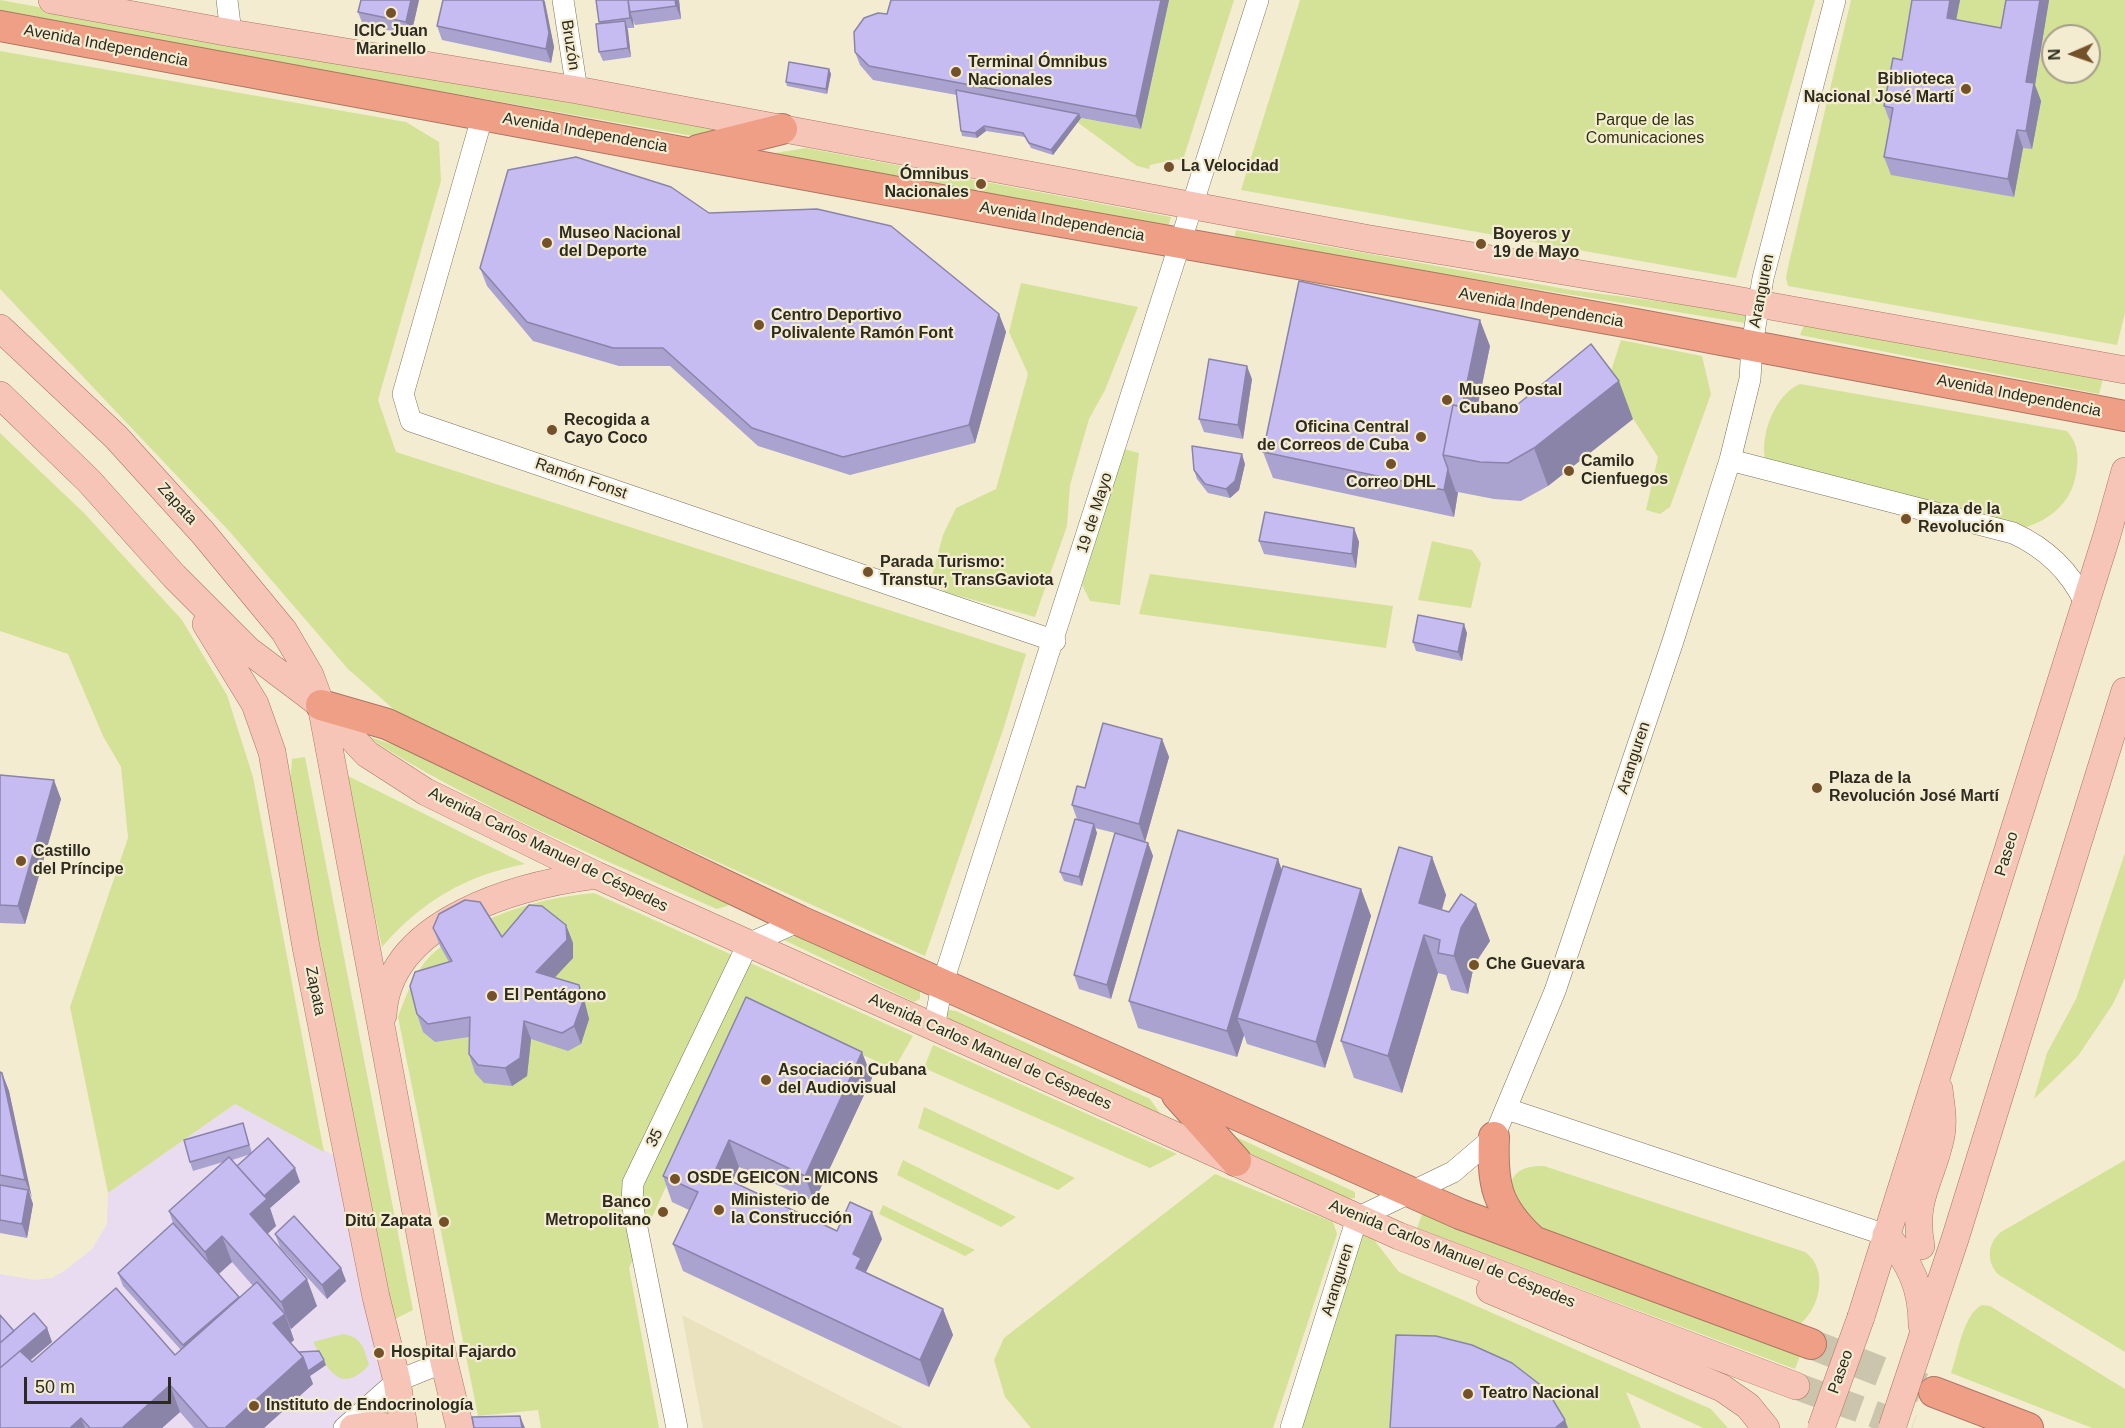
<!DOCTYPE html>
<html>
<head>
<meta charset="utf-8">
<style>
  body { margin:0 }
  #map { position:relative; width:2125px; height:1428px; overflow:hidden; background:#f3ecd1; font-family:Helvetica,sans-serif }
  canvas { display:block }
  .north { position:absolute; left:2041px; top:24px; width:60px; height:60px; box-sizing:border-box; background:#f3ecd1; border:2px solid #a49e8a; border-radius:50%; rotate:268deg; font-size:16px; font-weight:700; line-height:24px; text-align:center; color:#2d2a20 }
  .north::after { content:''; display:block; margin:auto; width:21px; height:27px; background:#75512a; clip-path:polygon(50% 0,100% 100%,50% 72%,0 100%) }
  .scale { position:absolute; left:24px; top:1377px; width:147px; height:27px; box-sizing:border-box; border:3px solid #2d2a20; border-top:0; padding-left:8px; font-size:18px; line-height:21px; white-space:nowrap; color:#2d2a20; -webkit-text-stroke:4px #f3ecd1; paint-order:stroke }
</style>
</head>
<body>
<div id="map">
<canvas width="2125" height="1428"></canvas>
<div class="north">N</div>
<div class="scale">50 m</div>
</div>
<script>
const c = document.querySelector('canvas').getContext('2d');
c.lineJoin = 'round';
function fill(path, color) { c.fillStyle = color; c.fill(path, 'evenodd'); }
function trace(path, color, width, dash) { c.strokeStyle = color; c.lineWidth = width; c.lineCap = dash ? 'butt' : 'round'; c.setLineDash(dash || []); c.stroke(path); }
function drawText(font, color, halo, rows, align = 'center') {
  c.font = font + ' Helvetica,sans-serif'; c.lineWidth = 4.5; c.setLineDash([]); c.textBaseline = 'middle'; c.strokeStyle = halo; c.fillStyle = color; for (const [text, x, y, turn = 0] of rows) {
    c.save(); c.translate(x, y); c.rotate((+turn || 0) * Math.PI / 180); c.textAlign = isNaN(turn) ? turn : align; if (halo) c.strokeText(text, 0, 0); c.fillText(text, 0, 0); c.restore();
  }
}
fill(new Path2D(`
  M682 1315 903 1428H703Z`), '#eae1bf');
fill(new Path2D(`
  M235 1104 349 1163 397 1381 344 1428H0V1274L35 1280 52 1278 67 1269 92 1249 107 1224 108 1193Z`), '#eadcf0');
fill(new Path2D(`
  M0 0 727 131 693 136 0 13Z
  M1169 0H1234L1182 163 1178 159 1150 165 1149 169 1137 166 1069 116 1141 129Z
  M1300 0H1815L1736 278 1241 190Z
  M1851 0H2125V313L2117 345 1788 286 1786 278 1788 267ZM2053 36H2089V72H2053Z
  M0 51 406 122 439 142 441 181 378 400 396 452 1026 654 1004 727 925 956 408 722 348 669 230 532 0 289Z
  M806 148 1171 217 1168 227 769 154Z
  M1236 230 1571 290 1742 312 1746 314 1745 323 1234 240Z
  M1021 283 1138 307 1105 390 1089 419 1070 485 1067 526 1035 617 945 592 931 579 943 535 956 508 996 489 1028 374 1009 332Z
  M1804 325 2103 379 2099 394 1800 335Z
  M1621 340 1702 356 1711 394 1670 507 1660 514 1646 510 1658 457 1608 380Z
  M1800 384 2067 431C2076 441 2079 453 2077 467 2074 501 2053 519 2021 529L1766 462C1758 437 1776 393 1800 384Z
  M0 433 84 513 182 620 227 695 253 777 324 1152 235 1104 108 1193 70 1007 128 838 121 767 103 736 68 654 0 631Z
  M1124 449 1139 453 1120 605 1090 601 1082 585Z
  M1432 541 1472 550 1481 563 1471 608 1418 600Z
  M1150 574 1393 606 1386 648 1139 614Z
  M364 735 400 747 593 841 736 903 717 909C597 857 474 806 364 735Z
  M305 757 413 1310 393 1320 289 795 292 759Z
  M344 774 525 864C466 875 421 902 382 947Z
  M2125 853V978L2113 1004 2078 1056 2034 1099 2047 1053 2076 999Z
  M594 893 913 1036 894 1069 749 1004 629 1268 659 1428H541L538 1410 478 1416 398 1017C407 993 417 965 438 949 482 915 539 898 594 893Z
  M801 934 920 991V999L914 1002 784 940Z
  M949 1010 956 1011 1150 1099 1162 1116 949 1021 946 1014Z
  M933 1045 1177 1154 1150 1168 924 1068Z
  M924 1107 1075 1178 1058 1190 918 1128Z
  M1221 1130 1355 1192V1198L1345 1199 1241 1149Z
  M903 1160 1016 1217 1001 1227 897 1175Z
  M2125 1160V1352L1999 1275C1986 1263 1987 1243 2001 1232Z
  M1544 1166 1805 1252C1829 1269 1820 1308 1800 1324L1569 1247 1522 1218 1511 1182C1517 1168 1529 1166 1544 1166Z
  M1215 1174 1333 1222 1337 1234 1273 1428H1031L1005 1397 994 1360 1004 1338Z
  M883 1205 975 1250 965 1256 879 1214Z
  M1422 1214 1800 1356 1795 1369 1417 1228Z
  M1357 1218 1399 1272 1711 1409 1728 1428H1703L1626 1392 1641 1428H1291Z
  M1982 1305 1990 1306 2125 1389V1428H2092L1951 1373C1958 1354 1963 1314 1982 1305Z
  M343 1334C362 1337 364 1348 369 1365 340 1397 327 1368 313 1342Z`), '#d4e298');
trace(new Path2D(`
  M1796 1386 1912 1428`), '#cbc5ae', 27, [27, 14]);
trace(new Path2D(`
  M1811 1344 1933 1392`), '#cbc5ae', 30, [30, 15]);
const minor = new Path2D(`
  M227 0 231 33
  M563 0 577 90
  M483 114 403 394 411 421 1055 641
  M1730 460 2013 533C2046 548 2070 571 2085 603
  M934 1027 942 985 1258 0
  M1507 1109 1886 1235
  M344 1428 397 1381 444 1362
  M677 1428 632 1203 633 1183 748 944 800 921
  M1291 1428 1357 1218 1453 1172 1494 1137 1555 991 1673 641 1730 460 1750 379 1752 345 1763 278 1835 0`);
const major = new Path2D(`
  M52 0 231 33 577 90 1370 239 1720 297 2125 370
  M0 328 116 437 203 533 284 631 310 675 321 705 444 1362 460 1428
  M0 395 89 481 174 576 248 650 321 705 367 754 426 792 596 875 1399 1236 1796 1386
  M206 624 255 704 272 752 306 947 376 1297 397 1381 404 1428
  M383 1015C388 919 520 885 596 875
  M1886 1235C1910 1262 1922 1288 1922 1325
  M1921 1246C1912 1198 1932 1180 1941 1136 1944 1121 1941 1105 1939 1089
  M1490 1290 1722 1388 1748 1406 1766 1428
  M1861 1317 2107 535 2125 471
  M1922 1338 1955 1239 2125 691
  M353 1428 377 1424 387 1428`);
const highway = new Path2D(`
  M0 26 1017 214 1636 324 2125 416
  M698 150 782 129
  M321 705 387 724 800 921 1460 1214 1811 1344
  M1177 1095 1236 1161
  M1494 1137C1492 1184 1496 1206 1531 1239
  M1934 1392 2028 1428`);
trace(minor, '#7b745c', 22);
trace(major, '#ac7663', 28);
trace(highway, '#ac7663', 32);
trace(minor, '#fff', 21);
trace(major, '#f6c5b7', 27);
trace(highway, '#f09f87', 30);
const majorBridge = new Path2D(`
  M1821 1428 1861 1317
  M1892 1428 1922 1338`);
trace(majorBridge, '#ac7663', 28, []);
trace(majorBridge, '#f6c5b7', 27);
fill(new Path2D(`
  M361 0H419L411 35 363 25 358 12Z
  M443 0H544L554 47 551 63 442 40 437 26Z
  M596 0H679L681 19 635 25 633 20 634 28H627L631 57 603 61 599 52 600 24Z
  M1169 0 1141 129 1081 118 1053 155 1031 148 1025 137 986 131 977 138 962 136 961 131 957 95 873 80 860 65 855 52Z
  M1912 0H1960L1956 20 2001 28 2006 0H2049L2035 85 2041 101 2032 149 2023 148 2014 197 1891 175 1884 157 1890 122 1884 106 1902 60Z
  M829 69 831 74 827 94 787 86 786 82Z
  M709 213 999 314 1006 332 975 443 850 475 758 446 670 366H619L533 341 487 286 480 268Z
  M1490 346 1477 409 1506 414 1633 419 1548 486 1521 501 1494 499 1458 492 1454 517 1273 478 1263 452Z
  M1252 379 1243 439 1204 432 1199 419Z
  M1245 464 1239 490 1230 498 1208 493 1197 479 1194 470Z
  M1354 528 1359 542 1356 568 1264 554 1259 541Z
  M1467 633 1462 661 1416 651 1413 642Z
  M1162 739 1169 757 1145 842 1148 843 1153 856 1111 999 1079 989 1074 975 1115 833 1095 828 1097 833 1082 886 1064 881 1060 872 1077 819 1072 805 1085 788Z
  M0 775 61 799 25 924 0 923Z
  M1432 857 1446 895 1442 910 1449 912 1476 904 1490 941 1474 965 1468 994 1451 990 1446 975 1438 973 1402 1093 1354 1078 1341 1041Z
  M1278 859 1281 870 1361 889 1371 916 1325 1068 1247 1044 1244 1035 1237 1057 1138 1028 1129 1001Z
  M566 925 573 943V958L555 977 585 1003 589 1019 581 1044 568 1051 531 1039 527 1076 512 1086 484 1083 475 1073 469 1054V1037L435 1042 423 1032 417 1014 449 962 440 946 433 928 502 937Z
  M746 997 872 1078 814 1202 739 1167 732 1181 837 1231 882 1239 866 1272 943 1309 953 1335 929 1387 683 1271 673 1244 689 1210 672 1202 663 1176Z
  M0 1072 2 1073 9 1091 31 1198 33 1204 27 1238 0 1233Z
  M243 1123 252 1153 300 1182 270 1208 276 1226 267 1234 317 1306 291 1329 290 1328 294 1340 291 1343 299 1352 326 1365 310 1376 313 1384 264 1428H194L180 1412 162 1428H0L14 1331 47 1328 52 1342 30 1360 32 1362 175 1355 181 1350 123 1286 118 1273 173 1223 169 1211 223 1162 193 1171 190 1162ZM251 1154 237 1166 232 1160ZM232 1262 253 1286 239 1298 219 1274Z
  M275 1234 341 1268 346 1281 327 1299 280 1247Z`), '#aaa2cf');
fill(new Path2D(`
  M411 0H419L411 35 406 22Z
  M543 0H544L545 2 554 47 551 63 546 49Z
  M628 0 630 12 633 20 634 28 630 18Z
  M675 0H679L681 19 676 6Z
  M1161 0H1169L1141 129 1136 116Z
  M1950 0H1960L1953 36 1947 18Z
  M2040 0H2049L2035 85 2041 101 2032 149 2026 131V82Z
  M625 21 628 30 631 57 628 48Z
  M829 69 831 74 827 94 826 89Z
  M1079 114 1081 118 1053 155 1051 150Z
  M984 126 986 131 977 138 975 133Z
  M2017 130 2023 148 2014 197 2008 179Z
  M999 314 1006 332 975 443 969 425Z
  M1480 320 1490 346 1470 443 1460 417Z
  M1247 366 1252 379 1243 439 1238 425Z
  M1619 381 1633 419 1548 486 1534 448Z
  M1242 454 1245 464 1239 490 1230 498 1226 489Z
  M1448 469 1456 492H1458L1454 517 1444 490Z
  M1354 528 1359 542 1356 568 1352 554Z
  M1464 624 1467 633 1462 661 1458 652Z
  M1162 739 1169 757 1145 842 1139 824Z
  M54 780 61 799 25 924 18 906Z
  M1094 824 1097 833 1082 886 1079 877Z
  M1148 843 1153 856 1111 999 1107 985Z
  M1432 857 1446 895 1433 938 1419 903Z
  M1278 859 1287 885 1237 1018 1244 1035 1237 1057 1227 1031Z
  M1361 889 1371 916 1325 1068 1316 1042Z
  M1476 904 1490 941 1474 965 1468 994 1454 956 1461 928Z
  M566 925 573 943V958L543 990 536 972Z
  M1424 935 1438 973 1402 1093 1388 1056Z
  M579 985 585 1003 589 1019 581 1044 574 1026Z
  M524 1021 531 1039 527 1076 512 1086 505 1068Z
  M862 1052 872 1078 814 1202 805 1176Z
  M2 1073 9 1091 32 1198 25 1180Z
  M729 1140 739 1167 724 1199 714 1173Z
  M295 1168 300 1182 270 1208 276 1226 260 1241 250 1214 260 1199Z
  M28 1190 33 1204 27 1238 22 1224Z
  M872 1212 882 1239 866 1272 856 1268 853 1254Z
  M222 1236 232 1262 214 1278 205 1252Z
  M341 1268 346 1281 327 1299 322 1285Z
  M307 1279 317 1306 291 1329 281 1302Z
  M239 1297 244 1310 188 1359 183 1345Z
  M943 1309 953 1335 929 1387 920 1360Z
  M285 1314 294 1340 283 1349 273 1323Z
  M47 1328 52 1342 0 1386V1368Z
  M303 1357 324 1360 326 1365 310 1376 313 1384 264 1428H225Z
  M170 1385 180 1412 162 1428H122Z
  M520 1416 525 1428H522Z
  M81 1418 85 1428H70Z
  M1565 1420 1568 1428H1555Z`), '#8b84a9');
const building = new Path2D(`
  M361 0H411L406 22 358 12Z
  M443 0H543L549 33 546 49 437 26Z
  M596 0H628L630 18 599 22Z
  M628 0H675L676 6 630 12Z
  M891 0H1161L1136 116 869 66 855 52 854 32 864 18 878 13 887 14Z
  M1912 0H1950L1947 18 2001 28 2006 0H2040L2026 82 2034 83 2026 131 2017 130 2008 179 1884 157 1893 108 1884 106 1893 58 1902 60Z
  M625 21 628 48 599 52 596 24Z
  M789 62 829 69 826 89 786 82Z
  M956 90 1079 114 1051 150 1029 143 1023 133 984 126 975 133 961 131Z
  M576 157 671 187 709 213 817 209 891 226 999 314 969 425 843 457 752 428 663 348H613L527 322 480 268 508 170Z
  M1299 281 1480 320 1462 407 1453 405 1443 455 1448 469 1444 490 1263 452Z
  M1591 344 1619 381 1534 448 1508 463 1480 462 1443 455 1453 405 1506 414Z
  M1209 359 1247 366 1238 425 1199 419Z
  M1192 446 1242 454 1235 481 1226 489 1205 484 1194 470Z
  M1265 512 1354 528 1352 554 1259 541Z
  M1418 615 1464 624 1458 652 1413 642Z
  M1103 723 1162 739 1139 824 1072 805 1077 786 1085 788Z
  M0 775 54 780 18 906 0 905Z
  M1075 819 1094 824 1079 877 1060 872Z
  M1178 830 1278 859 1227 1031 1129 1001Z
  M1115 833 1148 843 1107 985 1074 975Z
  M1399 847 1432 857 1419 903 1449 912 1461 894 1476 904 1461 928 1454 956 1438 953 1440 940 1424 935 1388 1056 1341 1041Z
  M1283 866 1361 889 1316 1042 1237 1018Z
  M465 900 480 902 502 937 529 905 542 906 566 925 567 940 536 972 579 985 583 1001 574 1026 562 1033 524 1021 520 1058 505 1068 478 1065 469 1054 470 1017 428 1024 417 1014 410 986 415 972 452 961 433 928 439 914Z
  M746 997 862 1052 805 1176 729 1140 714 1173 837 1231 850 1202 872 1212 853 1254 861 1258 856 1268 943 1309 920 1360 673 1244 698 1192 663 1176Z
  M0 1072 2 1073 25 1180 0 1175Z
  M243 1123 249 1145 190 1162 184 1140Z
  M268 1138 295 1168 264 1196 237 1166Z
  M229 1157 267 1199 250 1214 307 1279 281 1302 222 1236 205 1252 169 1211Z
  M0 1185 28 1190 22 1224 0 1220Z
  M294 1216 341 1268 322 1285 275 1234Z
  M173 1223 239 1297 183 1345 118 1273Z
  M257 1282 285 1314 273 1323 303 1357 225 1428H208L170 1385 122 1428H90L81 1418 70 1428H0V1368L20 1351 32 1362 116 1288 175 1355Z
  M34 1313 47 1328 0 1368V1343Z
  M0 1315 14 1331 0 1343Z
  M1396 1335 1436 1336 1472 1345 1512 1363 1547 1390 1565 1420 1555 1428H1390Z
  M319 1351 324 1360 308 1371 303 1357 299 1352Z
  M520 1416 522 1428H474L472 1417Z`);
fill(building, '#c6bcf1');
trace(building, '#8b84a9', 1.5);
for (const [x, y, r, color] of [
  [391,13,6,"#75512a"],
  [956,72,6,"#75512a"],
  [1966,89,6,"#75512a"],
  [1169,167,6,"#75512a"],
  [981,184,6,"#75512a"],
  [547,243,6,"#75512a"],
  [1481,244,6,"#75512a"],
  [759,325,6,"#75512a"],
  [1447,400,6,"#75512a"],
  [552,430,6,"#75512a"],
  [1421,437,6,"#75512a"],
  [1391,464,6,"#75512a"],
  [1569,471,6,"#75512a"],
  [1906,519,6,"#75512a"],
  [868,572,6,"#75512a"],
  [1817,788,6,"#75512a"],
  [21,861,6,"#75512a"],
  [1474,965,6,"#75512a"],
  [492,996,6,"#75512a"],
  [766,1080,6,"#75512a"],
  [675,1179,6,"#75512a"],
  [719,1210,6,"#75512a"],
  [663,1212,6,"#75512a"],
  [444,1222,6,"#75512a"],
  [379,1353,6,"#75512a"],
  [1468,1394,6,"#75512a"],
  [254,1406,6,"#75512a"]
]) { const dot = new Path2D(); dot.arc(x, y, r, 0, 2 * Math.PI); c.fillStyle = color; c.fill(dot); trace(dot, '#f3ecd1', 2); }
drawText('bold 16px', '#2d2a20', '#f3ecd1', [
  ["ICIC Juan",391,32,"center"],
  ["Marinello",391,50,"center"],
  ["Terminal Ómnibus",968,63],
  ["Nacionales",968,81],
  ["Biblioteca",1954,80,"right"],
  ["Nacional José Martí",1954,98,"right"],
  ["La Velocidad",1181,167],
  ["Ómnibus",969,175,"right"],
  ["Nacionales",969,193,"right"],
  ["Museo Nacional",559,234],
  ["del Deporte",559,252],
  ["Boyeros y",1493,235],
  ["19 de Mayo",1493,253],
  ["Centro Deportivo",771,316],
  ["Polivalente Ramón Font",771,334],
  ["Museo Postal",1459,391],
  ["Cubano",1459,409],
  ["Recogida a",564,421],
  ["Cayo Coco",564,439],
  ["Oficina Central",1409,428,"right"],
  ["de Correos de Cuba",1409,446,"right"],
  ["Camilo",1581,462],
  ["Cienfuegos",1581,480],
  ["Correo DHL",1391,483,"center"],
  ["Plaza de la",1918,510],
  ["Revolución",1918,528],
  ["Parada Turismo:",880,563],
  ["Transtur, TransGaviota",880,581],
  ["Plaza de la",1829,779],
  ["Revolución José Martí",1829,797],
  ["Castillo",33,852],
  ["del Príncipe",33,870],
  ["Che Guevara",1486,965],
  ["El Pentágono",504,996],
  ["Asociación Cubana",778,1071],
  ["del Audiovisual",778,1089],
  ["OSDE GEICON - MICONS",687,1179],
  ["Ministerio de",731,1201],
  ["la Construcción",731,1219],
  ["Banco",651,1203,"right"],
  ["Metropolitano",651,1221,"right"],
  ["Ditú Zapata",432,1222,"right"],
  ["Hospital Fajardo",391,1353],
  ["Teatro Nacional",1480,1394],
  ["Instituto de Endocrinología",266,1406]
], 'left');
drawText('16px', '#2d2a20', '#f3ecd1', [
  ["Bruzón",570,45,81],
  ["Avenida Independencia",106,46,11],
  ["Avenida Independencia",585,133,10],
  ["Avenida Independencia",1062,222,10],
  ["Aranguren",1762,291,-79],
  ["Avenida Independencia",1541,308,10],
  ["Avenida Independencia",2019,396,11],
  ["Ramón Fonst",581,479,19],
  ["Zapata",177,504,48],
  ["19 de Mayo",1095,513,-72],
  ["Aranguren",1634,758,-72],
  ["Avenida Carlos Manuel de Céspedes",548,850,26],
  ["Paseo",2007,854,-73],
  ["Zapata",315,991,79],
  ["Avenida Carlos Manuel de Céspedes",990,1052,24],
  ["35",655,1138,-64],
  ["Avenida Carlos Manuel de Céspedes",1452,1254,22],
  ["Aranguren",1338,1280,-73],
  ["Paseo",1841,1372,-70]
]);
drawText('16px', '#2e340b', '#f3ecd1', [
  ["Parque de las",1645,121],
  ["Comunicaciones",1645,139]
]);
</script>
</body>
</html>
